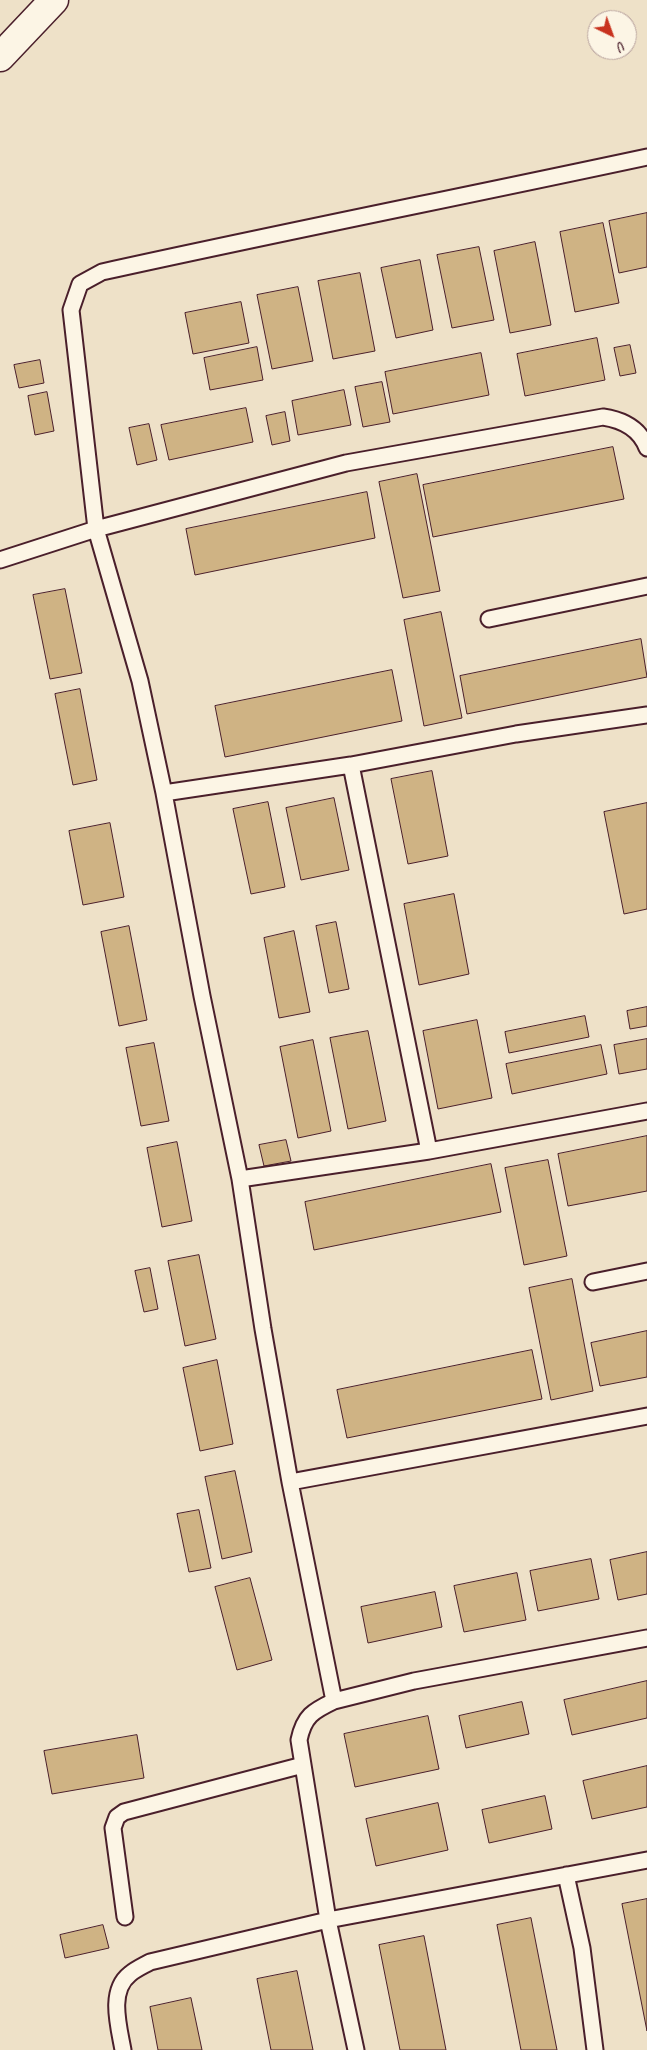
<!DOCTYPE html>
<html>
<head>
<meta charset="utf-8">
<style>
  body { margin:0 }
  #map { position:relative; width:647px; height:2050px; overflow:hidden; background:#eee1c8; font-family:Caveat,sans-serif }
  canvas { display:block }
  .north { position:absolute; left:587px; top:10px; width:50px; height:50px; box-sizing:border-box; background:#fcf5e5; border:1px solid #b59f9b; border-radius:50%; rotate:138deg; font-size:14px; font-weight:700; line-height:20px; text-align:center; color:#4a1f2b }
  .north::after { content:''; display:block; margin:auto; width:18px; height:22px; background:#c8321e; clip-path:polygon(50% 0,100% 100%,50% 72%,0 100%) }
</style>
</head>
<body>
<div id="map">
<canvas width="647" height="2050"></canvas>
<div class="north">U</div>
</div>
<script>
const c = document.querySelector('canvas').getContext('2d');
c.lineJoin = 'round';
function fill(path, color) { c.fillStyle = color; c.fill(path, 'evenodd'); }
function trace(path, color, width, dash) { c.strokeStyle = color; c.lineWidth = width; c.lineCap = dash ? 'butt' : 'round'; c.setLineDash(dash || []); c.stroke(path); }
const building = new Path2D(`
  M647 213V267L619 273 609 221Z
  M603 223 619 303 575 312 560 232Z
  M535 242 551 325 510 333 494 251Z
  M479 247 494 320 452 328 437 255Z
  M420 260 433 330 396 338 381 268Z
  M360 273 375 351 333 359 318 281Z
  M298 287 313 361 272 369 257 295Z
  M241 302 249 343 193 354 185 313Z
  M597 338 605 380 525 396 517 354Z
  M630 345 636 373 620 376 614 348Z
  M257 347 263 380 210 390 204 358Z
  M481 353 489 395 393 414 385 372Z
  M40 360 44 383 19 388 14 365Z
  M382 382 390 422 363 427 355 387Z
  M344 390 351 425 298 435 292 401Z
  M47 392 54 431 35 435 28 396Z
  M246 408 253 442 169 460 161 425Z
  M285 412 290 441 272 445 266 416Z
  M149 424 157 460 137 465 129 428Z
  M613 447 624 499 433 537 423 485Z
  M417 474 440 591 403 598 379 482Z
  M367 492 375 538 195 575 186 529Z
  M65 589 82 673 50 679 33 595Z
  M441 612 462 718 424 726 404 620Z
  M641 639 647 677 467 714 460 676Z
  M392 670 402 721 225 757 215 706Z
  M80 689 97 780 73 785 55 694Z
  M432 771 448 856 408 864 391 779Z
  M334 798 349 870 301 880 286 808Z
  M268 802 285 887 251 894 233 809Z
  M647 803V909L624 914 604 812Z
  M110 823 124 897 83 905 69 831Z
  M454 894 469 974 419 985 404 904Z
  M336 922 349 989 329 993 316 926Z
  M129 926 147 1020 119 1026 101 932Z
  M294 931 310 1012 279 1018 264 938Z
  M647 1007V1026L630 1029 627 1011Z
  M585 1016 589 1037 509 1053 505 1032Z
  M477 1020 492 1098 438 1109 423 1031Z
  M368 1031 386 1121 348 1129 330 1038Z
  M647 1039V1069L619 1074 614 1045Z
  M313 1040 331 1131 298 1138 280 1047Z
  M154 1043 169 1121 141 1126 126 1048Z
  M601 1045 607 1074 512 1094 506 1064Z
  M647 1136V1191L568 1206 558 1154Z
  M286 1140 291 1161 264 1166 259 1145Z
  M177 1142 192 1221 162 1227 147 1148Z
  M548 1160 567 1256 524 1265 505 1168Z
  M491 1164 501 1212 314 1250 305 1202Z
  M199 1255 216 1339 185 1346 168 1261Z
  M150 1268 158 1309 144 1312 135 1271Z
  M572 1279 593 1391 551 1400 529 1288Z
  M647 1331V1377L600 1386 591 1343Z
  M532 1350 542 1399 347 1438 337 1390Z
  M217 1360 233 1444 200 1451 183 1368Z
  M235 1471 252 1552 222 1559 205 1477Z
  M199 1510 211 1568 189 1572 177 1514Z
  M647 1552V1594L618 1600 610 1560Z
  M591 1559 599 1599 538 1611 530 1571Z
  M517 1573 526 1620 464 1632 454 1586Z
  M250 1578 272 1660 237 1670 215 1587Z
  M435 1592 442 1627 368 1643 361 1607Z
  M647 1681V1718L572 1735 564 1700Z
  M522 1702 529 1734 466 1748 459 1716Z
  M428 1716 439 1769 355 1787 344 1734Z
  M137 1735 144 1778 52 1794 44 1751Z
  M647 1766V1807L592 1819 583 1781Z
  M545 1796 552 1829 489 1843 482 1810Z
  M438 1803 448 1850 376 1866 366 1819Z
  M647 1899V2031L622 1904Z
  M531 1918 557 2050H521L497 1925Z
  M103 1925 109 1948 65 1958 60 1935Z
  M424 1936 446 2050H400L379 1945Z
  M297 1971 313 2050H271L257 1979Z
  M191 1998 202 2050H158L150 2007Z`);
fill(building, '#cfb384');
trace(building, '#4a1f2b', 1);
const lane = new Path2D(`
  M647 157C465 196 283 232 102 272L80 284 71 310 96 529 140 681 164 793 202 996 240 1179 263 1329 290 1482 334 1701 414 1681 647 1638
  M0 560 96 529 346 463 603 417C623 420 640 429 647 448
  M489 619 647 586
  M351 765 429 1151
  M164 793 351 765 516 734 647 715
  M240 1179 429 1151 647 1111
  M593 1282 647 1271
  M290 1482 647 1416
  M334 1701C313 1711 304 1716 299 1740L328 1920 356 2050
  M566 1875 582 1948 595 2050
  M125 1917 113 1828 117 1817 124 1812 303 1765
  M123 2050C119 2027 108 1991 130 1974 136 1969 143 1966 150 1962L328 1920 647 1860`);
const secondary = new Path2D(`
  M0 57 54 0`);
trace(lane, '#4a1f2b', 19);
trace(secondary, '#4a1f2b', 31);
trace(lane, '#fcf5e5', 15);
trace(secondary, '#fcf5e5', 28);
</script>
</body>
</html>
